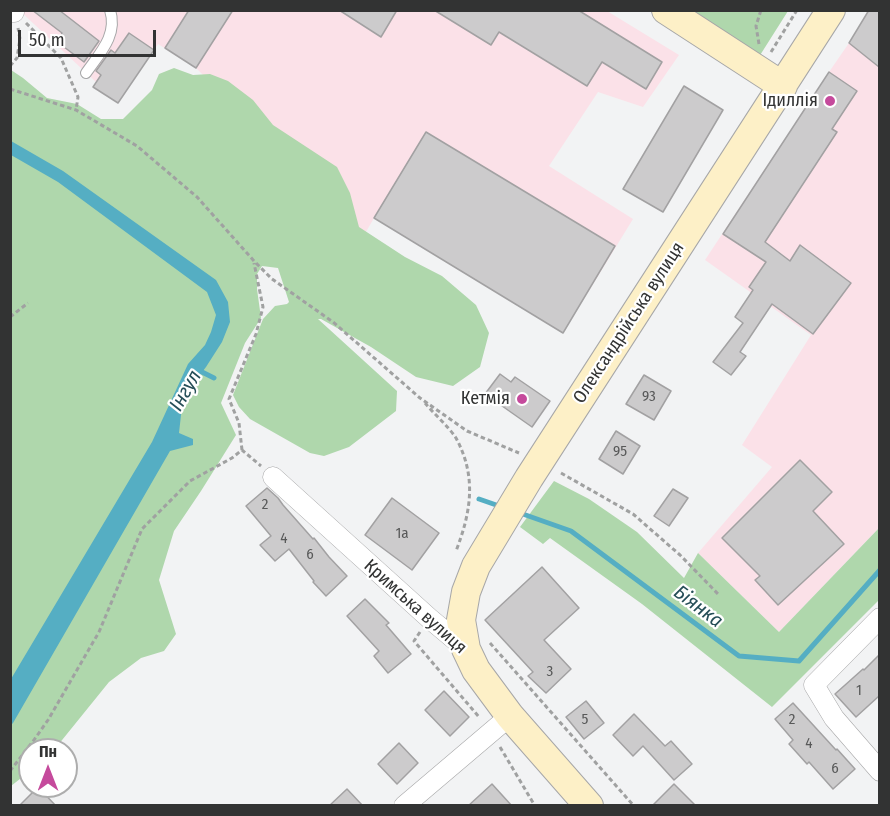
<!DOCTYPE html>
<html>
<head>
<meta charset="utf-8">
<style>
  body { margin:0 }
  #map { position:relative; width:890px; height:816px; overflow:hidden; background:#f2f3f4; font-family:"Fira Sans Condensed",sans-serif }
  canvas { display:block }
  .frame { position:absolute; inset:0; border:12px solid #323333; pointer-events:none }
  .north { position:absolute; left:18px; top:738px; width:60px; height:60px; box-sizing:border-box; background:#fff; border:2px solid #adadad; border-radius:50%; rotate:0deg; font-size:16px; font-weight:700; line-height:24px; text-align:center; color:#323333 }
  .north::after { content:''; display:block; margin:auto; width:21px; height:27px; background:#c54a9c; clip-path:polygon(50% 0,100% 100%,50% 72%,0 100%) }
  .scale { position:absolute; left:18px; top:30px; width:138px; height:27px; box-sizing:border-box; border:3px solid #323333; border-top:0; padding-left:8px; font-size:18px; line-height:21px; white-space:nowrap; color:#323333; -webkit-text-stroke:4px #fff; paint-order:stroke }
</style>
</head>
<body>
<div id="map">
<canvas width="890" height="816"></canvas>
<div class="frame"></div>
<div class="north">Пн</div>
<div class="scale">50 m</div>
</div>
<script>
const c = document.querySelector('canvas').getContext('2d');
c.lineJoin = 'round';
function fill(path, color) { c.fillStyle = color; c.fill(path, 'evenodd'); }
function trace(path, color, width, dash) { c.strokeStyle = color; c.lineWidth = width; c.lineCap = dash ? 'butt' : 'round'; c.setLineDash(dash || []); c.stroke(path); }
function drawText(font, color, halo, rows, align = 'center') {
  c.font = font + ' "Fira Sans Condensed",sans-serif'; c.lineWidth = 4.5; c.setLineDash([]); c.textBaseline = 'middle'; c.strokeStyle = halo; c.fillStyle = color; for (const [text, x, y, turn = 0] of rows) {
    c.save(); c.translate(x, y); c.rotate((+turn || 0) * Math.PI / 180); c.textAlign = isNaN(turn) ? turn : align; if (halo) c.strokeText(text, 0, 0); c.fillText(text, 0, 0); c.restore();
  }
}
fill(new Path2D(`
  M20 11H607L679 55 643 107 598 92 549 166 633 219 563 333 374 218 356 249 326 197 196 68 158 44 118 103 93 87 96 82Z
  M869 11H879V528L779 632 698 553 772 467 742 445 811 335 705 260 829 72 849 43Z`), '#fbe1e8');
fill(new Path2D(`
  M691 11H788L757 60Z
  M174 68 193 75 210 74 228 81 253 100 273 125 337 167 350 193 359 227 405 257 442 276 476 305 489 333 480 367 453 386 416 377 371 347 321 319H318L397 391 396 411 349 447 324 456 310 453 250 419 239 407 233 395 263 319 275 306 287 304 289 302 278 268 262 266 257 274V289L261 318 245 343 221 403 236 435 201 491 174 531 159 580 176 634 164 651 141 658 109 682 54 750H30V771L11 786V70L23 78 47 98 77 104 101 119H123L152 90 159 74Z
  M554 481 589 499 637 532 684 578 698 553 779 632 879 528V600L772 707 642 604 550 538 543 544 520 527Z`), '#afd7ac');
fill(new Path2D(`
  M11 141 63 171 216 280 228 302 230 322 222 342 206 367 183 397 179 433 193 439V445L170 451 13 723 11 725V679L152 442 188 364 205 345 211 332 216 315 207 292 58 182 11 155Z`), '#55aec3');
trace(new Path2D(`
  M196 369 214 378
  M479 499 502 507
  M520 513 571 531 739 656 799 661 880 570`), '#55aec3', 5);
const building = new Path2D(`
  M32 10H59L99 41 84 62 60 44 63 39 60 37 62 33Z
  M189 10H233L196 68 165 48Z
  M339 10H397L381 37Z
  M434 10H578L662 62 646 89 602 62 587 86 499 32 491 45Z
  M869 10H879V67L849 43Z
  M129 33 154 50 118 103 93 87 101 75 96 71 111 50 115 53Z
  M829 72 857 91 832 129 837 132 765 242 790 261 800 245 851 283 813 334 772 304 740 352 746 356 731 375 713 362 743 323 735 317 753 290 749 287 766 262 723 234Z
  M684 86 723 110 663 212 623 189Z
  M426 132 615 246 563 333 374 218Z
  M500 374 511 382 515 377 550 401 532 427 485 394Z
  M644 375 671 391 654 420 626 404Z
  M616 431 640 446 623 474 599 459Z
  M800 460 832 492 813 511 844 544 778 605 755 580 760 576 722 538Z
  M267 488 278 498 283 505 313 539 314 538 329 557 347 576 326 596 313 582 314 581 289 549 275 561 260 545 271 536 246 506Z
  M673 489 688 498 669 526 654 516Z
  M392 498 439 533 412 570 365 535Z
  M542 567 579 608 544 640 571 669 546 693 528 676 533 672 485 620Z
  M365 599 389 623 386 625 411 654 388 673 374 656 379 651 347 616Z
  M879 655V696L856 717 835 694 863 669 864 670Z
  M444 691 469 717 450 736 425 710Z
  M586 701 604 723 584 739 566 717Z
  M793 703 836 750 837 749 855 769 833 789 809 762 807 764 789 744 793 740 775 719Z
  M634 714 665 746 671 741 692 764 674 780 643 746 633 756 613 735Z
  M399 743 418 763 397 784 378 764Z
  M492 784 512 806H468Z
  M674 784 696 806H652Z
  M38 787 56 806H19Z
  M347 789 363 806H329Z`);
fill(building, '#cccbcc');
trace(building, '#a2a1a2', 1.5);
const lane = new Path2D(`
  M86 73C100 53 118 35 110 10`);
const street = new Path2D(`
  M13 10 14 12
  M273 477 429 618 466 649
  M880 618 814 685 834 718 880 771
  M404 806 510 716`);
const secondary = new Path2D(`
  M666 10 783 86
  M589 806 510 716 476 670 466 649 461 620 466 592 476 566 529 478 831 10`);
trace(lane, '#a7a7a8', 12);
trace(street, '#a7a7a8', 21);
trace(secondary, '#a7a7a8', 30);
trace(new Path2D(`
  M26 23 61 58 78 97 76 110
  M759 44 756 26 761 10
  M771 52 797 10
  M10 66 17 58 20 39 18 28
  M10 89 76 110 137 146 197 197 254 261 272 279 333 322 420 398 467 431 519 453
  M10 317 28 303
  M425 403C434 414 449 427 456 438 477 477 471 512 456 551
  M242 450 239 423 229 399 256 334 263 307 254 263
  M561 473 633 514 680 555 719 595
  M420 632 414 641 479 717
  M490 643 634 806
  M500 747 535 806
  M10 771 34 740 48 720 99 632 142 529 190 481 232 458 242 450 261 466`), '#a0a1a1', 3, [4.5, 3]);
trace(lane, '#fff', 10);
trace(street, '#fff', 20);
trace(secondary, '#fdf0c7', 28);
for (const [x, y, r, color] of [
  [830,101,6,"#c54a9c"],
  [522,399,6,"#c54a9c"]
]) { const dot = new Path2D(); dot.arc(x, y, r, 0, 2 * Math.PI); c.fillStyle = color; c.fill(dot); trace(dot, '#fff', 2); }
drawText('15px', '#585959', null, [
  ["93",649,397],
  ["95",620,452],
  ["2",265,505],
  ["1а",402,534],
  ["4",284,539],
  ["6",310,555],
  ["3",550,672],
  ["1",859,691],
  ["5",585,720],
  ["2",792,720],
  ["4",809,744],
  ["6",835,769]
]);
drawText('18px', '#323333', '#fff', [
  ["Ідиллія",818,101],
  ["Кетмія",510,399]
], 'right');
drawText('18px', '#323333', '#fff', [
  ["Олександрійська вулиця",629,323,-57],
  ["Кримська вулиця",415,607,42]
]);
drawText('italic 20px', '#264e58', '#fff', [
  ["Інгул",186,391,-60],
  ["Біянка",698,607,37]
]);
</script>
</body>
</html>
